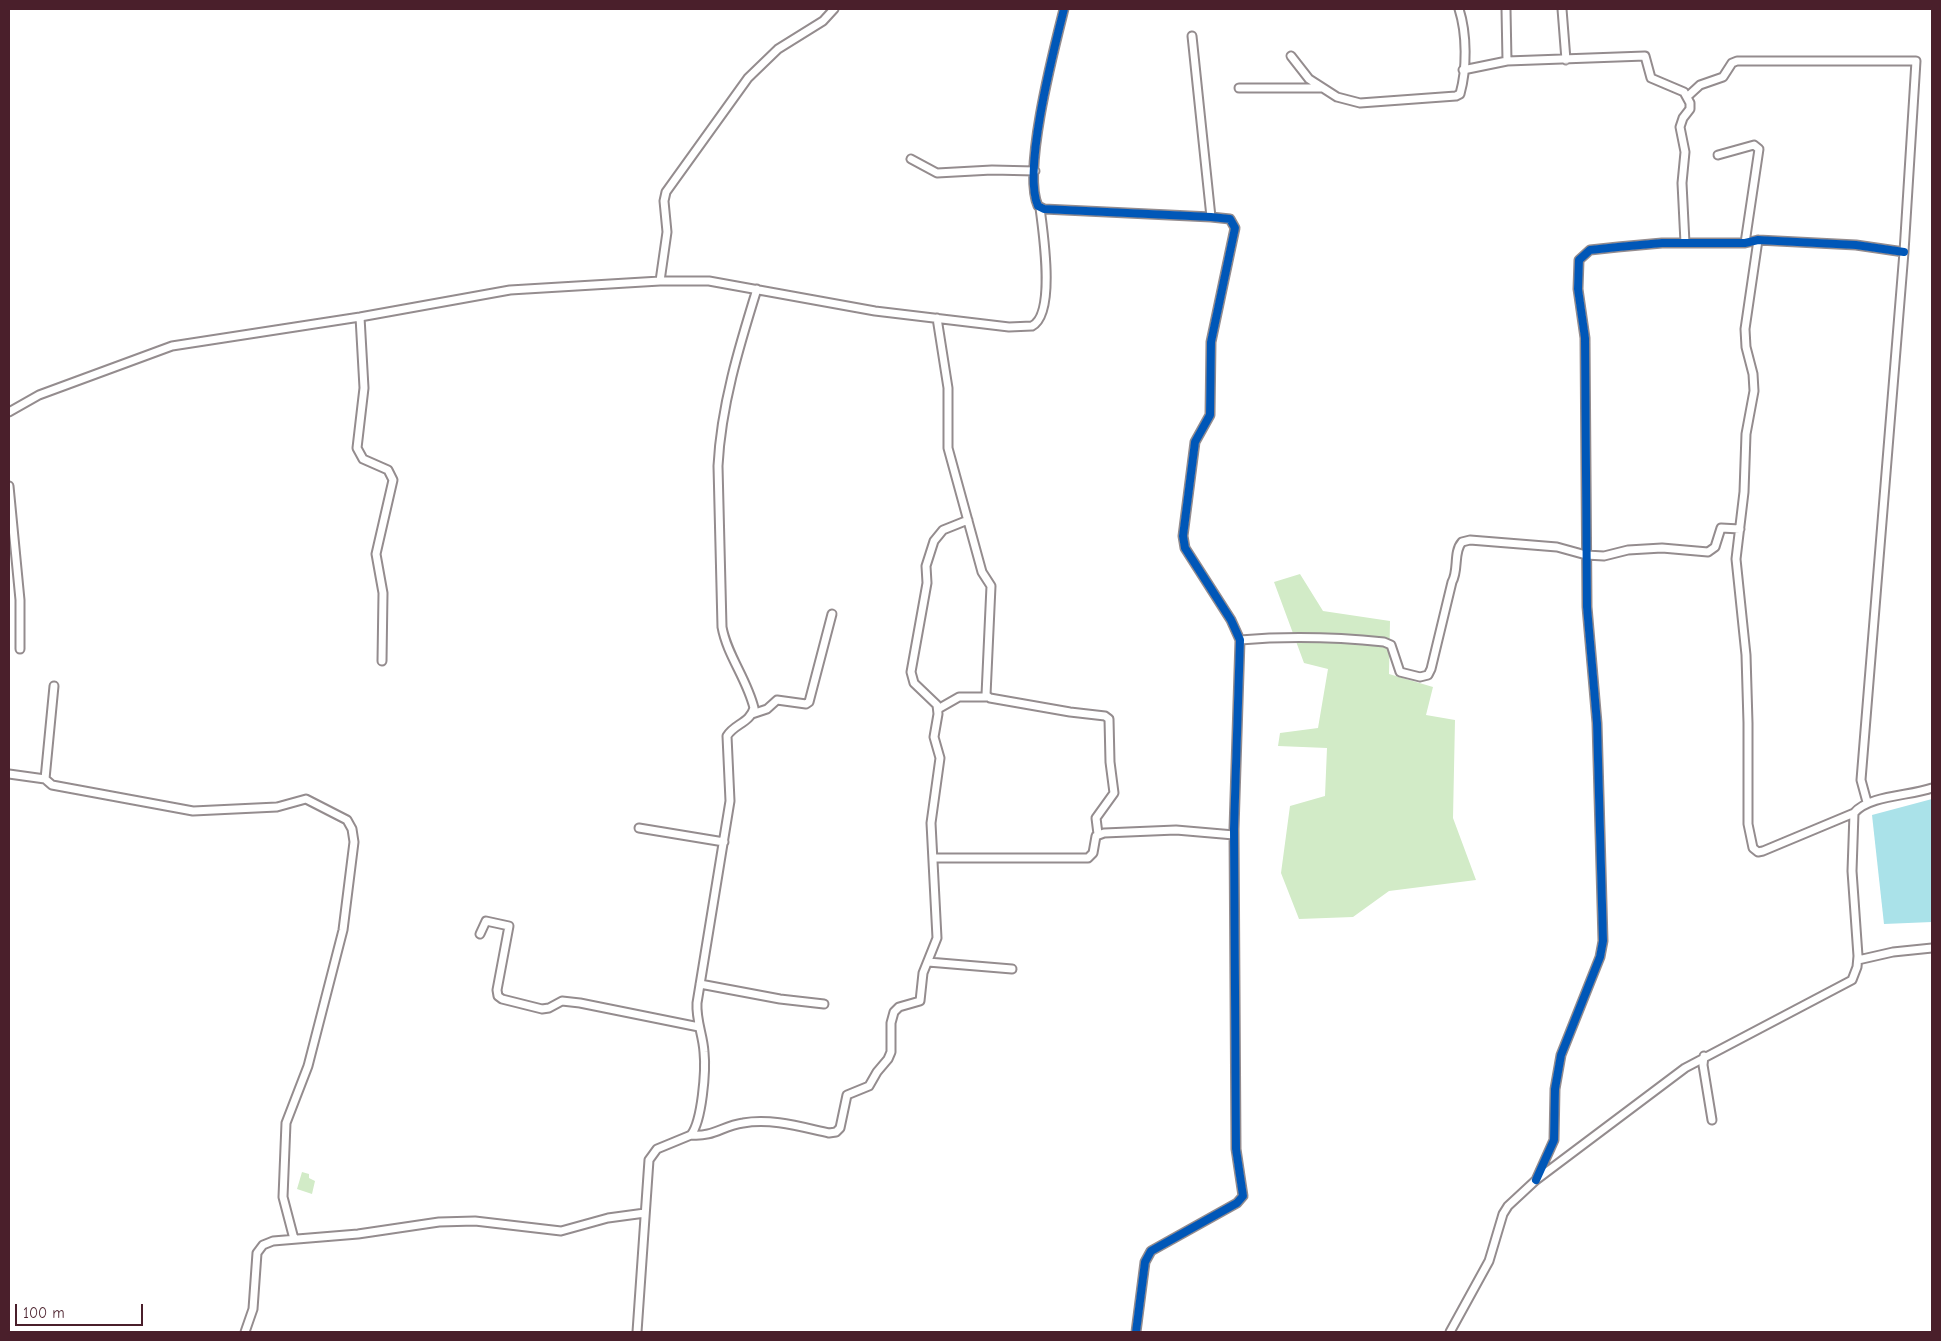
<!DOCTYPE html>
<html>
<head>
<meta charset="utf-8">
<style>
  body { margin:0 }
  #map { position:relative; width:1941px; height:1341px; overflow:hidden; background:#fff; font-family:"Comic Neue",sans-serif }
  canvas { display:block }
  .frame { position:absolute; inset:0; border:10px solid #4a1f2b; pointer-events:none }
  .scale { position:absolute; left:15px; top:1304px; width:128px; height:22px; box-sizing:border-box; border:2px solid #4a1f2b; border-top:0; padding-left:6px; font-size:15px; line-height:18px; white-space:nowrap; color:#4a1f2b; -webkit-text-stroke:4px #fff; paint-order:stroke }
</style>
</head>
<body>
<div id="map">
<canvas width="1941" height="1341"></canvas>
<div class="frame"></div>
<div class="scale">100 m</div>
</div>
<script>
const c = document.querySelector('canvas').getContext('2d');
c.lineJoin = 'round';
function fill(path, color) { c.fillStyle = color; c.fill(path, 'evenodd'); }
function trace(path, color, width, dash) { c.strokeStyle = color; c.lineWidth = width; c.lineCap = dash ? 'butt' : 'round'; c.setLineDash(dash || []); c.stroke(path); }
fill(new Path2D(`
  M1300 574 1323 611 1390 621 1389 674 1433 687 1426 715 1455 720 1453 818 1476 880 1389 891 1353 917 1299 919 1281 873 1290 806 1325 796 1327 748 1278 746 1280 733 1318 728 1328 669 1304 663 1274 582Z
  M302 1172 309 1174V1178L315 1181 312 1194 297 1189Z`), '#d2ebc7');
fill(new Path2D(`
  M1932 799V922L1884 924 1872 815Z`), '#aae2e9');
const street = new Path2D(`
  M1064 9C1054 49 1022 171 1038 206L1044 209 1211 217 1230 219 1235 228 1211 342 1210 415 1195 442 1183 536 1185 548 1231 620 1240 640 1234 829 1236 1149 1243 1196 1237 1203 1151 1251 1145 1262 1136 1332
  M1506 9 1507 61
  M1562 9 1566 60
  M1192 36 1211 217
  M1291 56 1309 79 1337 97 1360 103 1456 96 1460 94C1467 69 1467 34 1459 9
  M1463 70 1507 61 1645 56 1651 78 1684 92 1690 103V109L1683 118 1680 127 1685 152 1682 183 1685 243
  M1239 88H1323
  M1688 96 1700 85 1723 77 1732 63 1737 61H1916L1904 252 1861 780 1867 802
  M1718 155 1754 145 1759 149 1745 243
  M911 159 937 173 992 170 1035 171
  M1758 240 1745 329 1746 347 1753 374 1754 391 1746 434 1744 492 1736 559 1746 655 1748 723V824L1753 848 1758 852 1763 851 1854 813
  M660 281 667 232 664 201 666 192 748 78 778 49 823 21 834 9
  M360 317 364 388 357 448 363 459 388 470 393 480 376 554 383 593 382 661
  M937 318 948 388V448L982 572 991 586 986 695 990 698 1070 712 1105 716 1109 719 1110 762 1114 793 1096 818 1098 834
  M9 412 39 395 172 346 360 317 510 290 660 281H709L875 311 1009 327 1032 326C1056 314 1043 232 1040 208
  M9 486 20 600V649
  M1240 640C1288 636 1335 637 1384 642L1391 645 1400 672 1420 677 1428 675 1431 669 1452 582C1459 570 1453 552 1462 542L1470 540 1557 547 1586 555 1604 556 1628 550 1662 548 1708 552 1715 547 1721 528 1740 529
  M54 686 45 779 52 785 193 811 277 807 306 799 347 820 352 829 354 842 343 930 308 1066 286 1123 283 1197 294 1239
  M938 711V709L959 697H987
  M752 714 767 709 777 700 806 704 809 702 832 614
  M9 774 45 779
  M639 828 724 842
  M933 858H1088L1093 853 1096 836 1104 833 1176 830 1234 835
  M480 934 486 921 509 926 497 990 498 996 502 999 542 1009 549 1008 562 1001 580 1003 699 1027
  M1858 960 1893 952 1932 948
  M928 962 1012 969
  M700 984 780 999 824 1004
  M1704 1056 1703 1065 1712 1120
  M691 1135C714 1137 722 1126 743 1123 772 1118 801 1127 829 1133L836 1132 840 1128 847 1095 869 1086 877 1072 888 1059 891 1052V1023L894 1012 899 1007 920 1001 923 973 937 938 931 823 940 758 934 737 938 714 937 705 914 683 911 672 927 583 926 566 934 541 943 530 968 520
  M1536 1180 1554 1140 1555 1089 1561 1055 1600 957 1603 941 1597 723 1587 607 1585 338 1578 289 1579 260 1590 250 1618 247 1662 243H1745L1758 240 1856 245 1904 252
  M245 1332 253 1309 257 1253 263 1245 273 1241 358 1234 439 1222 475 1221 561 1231 608 1218 645 1213
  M637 1332 649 1160 657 1149 691 1135C702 1121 706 1071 704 1052 703 1035 696 1021 697 1003L730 801 727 736C734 724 750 723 754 708 747 679 727 655 722 627L718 466C721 406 739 347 757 289
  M1450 1332 1489 1261 1503 1214 1508 1206 1536 1180 1685 1068 1852 980 1857 967 1858 956 1852 871 1854 813C1869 795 1910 796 1932 788`);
trace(street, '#948c8e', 11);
trace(street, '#fff', 7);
trace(new Path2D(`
  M1064 9C1054 49 1022 171 1038 206L1044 209 1211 217 1230 219 1235 228 1211 342 1210 415 1195 442 1183 536 1185 548 1231 620 1240 640 1234 829 1236 1149 1243 1196 1237 1203 1151 1251 1145 1262 1136 1332
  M1536 1180 1554 1140 1555 1089 1561 1055 1600 957 1603 941 1597 723 1587 607 1585 338 1578 289 1579 260 1590 250 1618 247 1662 243H1745L1758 240 1856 245 1904 252`), '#0057b8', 8);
</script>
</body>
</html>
